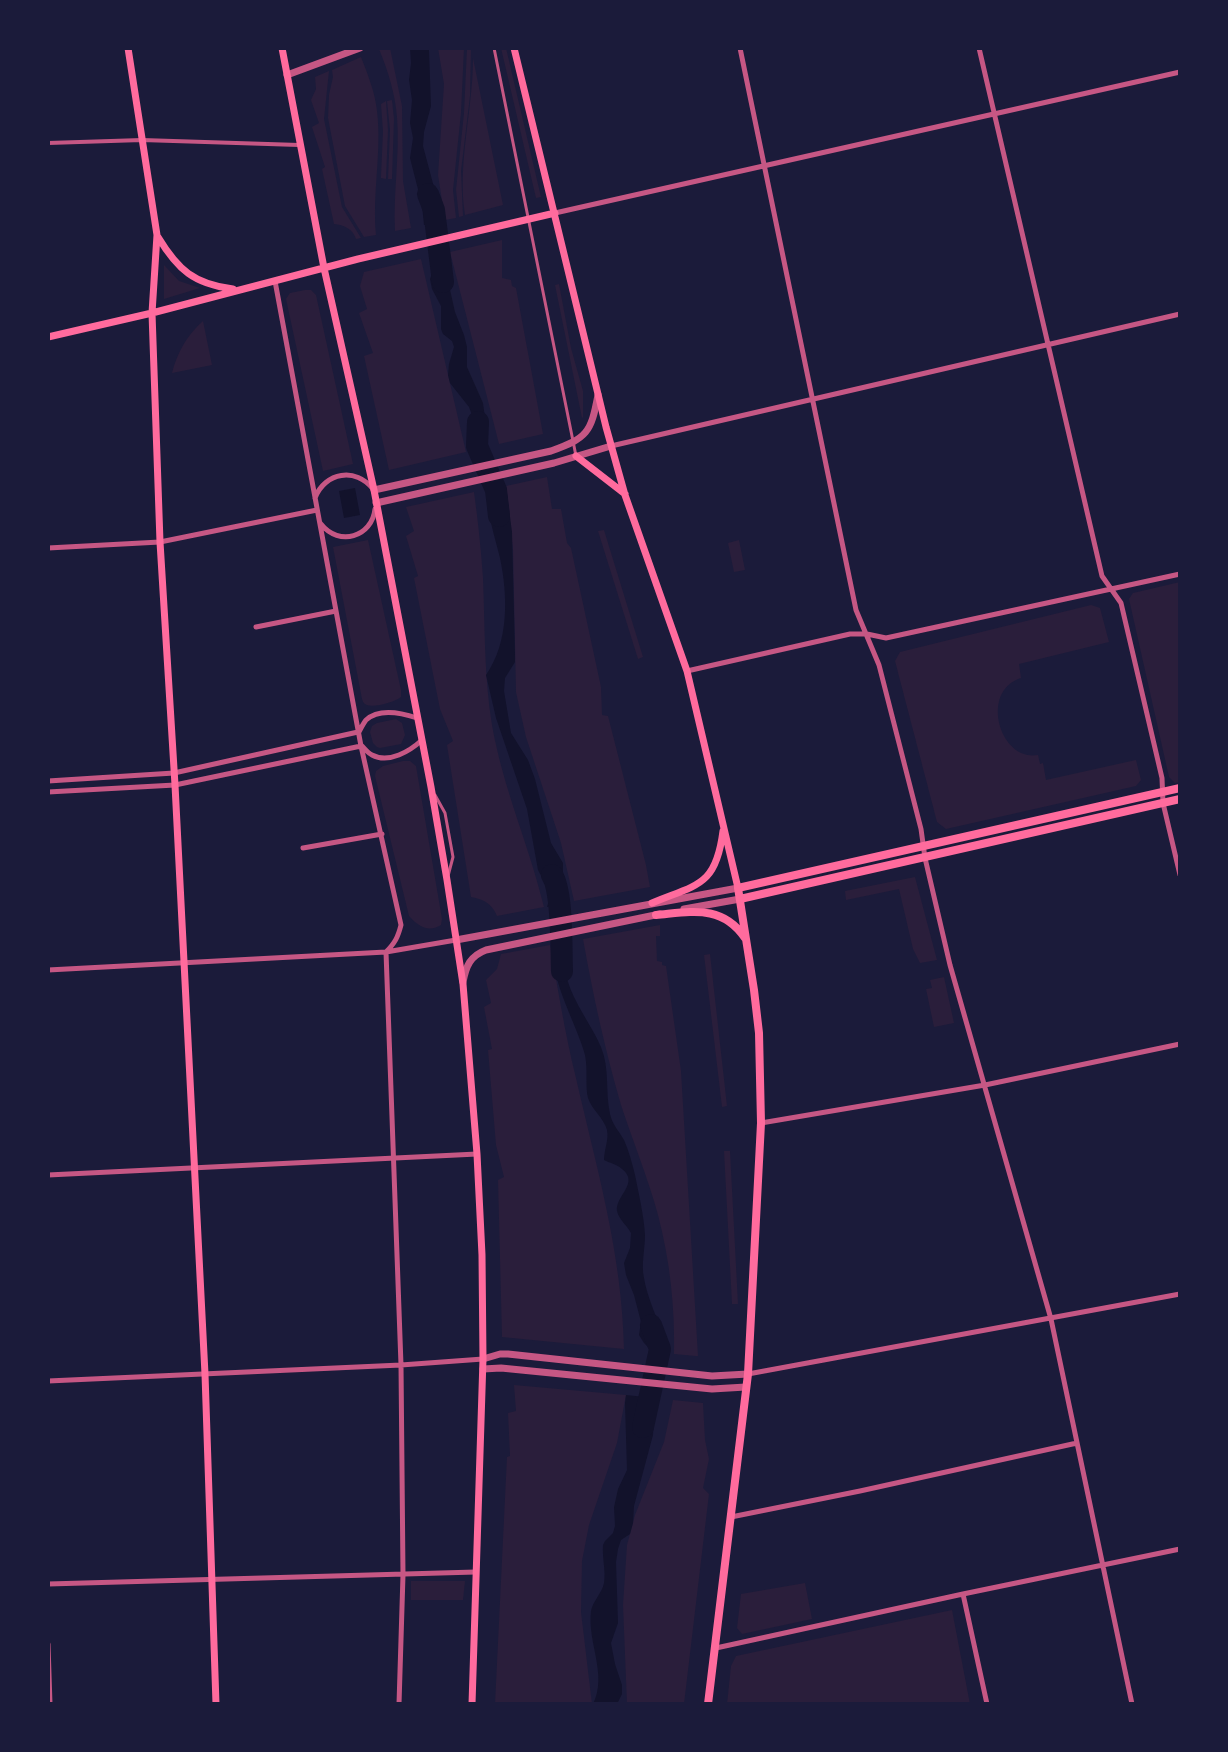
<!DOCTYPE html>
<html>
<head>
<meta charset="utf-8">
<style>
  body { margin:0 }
  #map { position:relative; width:1228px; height:1752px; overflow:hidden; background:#1b1b3a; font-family:Georgia,serif }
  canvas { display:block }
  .frame { position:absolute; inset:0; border:50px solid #1b1b3a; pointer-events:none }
</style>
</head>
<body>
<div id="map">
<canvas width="1228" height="1752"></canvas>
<div class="frame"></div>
</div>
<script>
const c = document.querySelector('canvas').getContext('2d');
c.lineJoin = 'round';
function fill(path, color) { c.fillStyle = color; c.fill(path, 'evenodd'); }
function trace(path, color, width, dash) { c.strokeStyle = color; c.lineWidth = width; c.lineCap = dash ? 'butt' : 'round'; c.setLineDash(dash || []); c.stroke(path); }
fill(new Path2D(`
  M383 48H390L402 106 403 181 411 228 395 231C393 193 400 155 397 117 395 93 388 71 379 49Z
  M438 48H464L461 113 453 190 456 218 445 220 438 175 444 84Z
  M467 48 471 49 470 96 461 171 463 216 459 217 456 190 464 113Z
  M501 48H506L541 197 536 198Z
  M361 57C368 75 375 92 377 111 382 152 372 193 376 235L364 237 345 206 328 118 329 95 333 77 332 70Z
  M473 58 503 205 465 215C457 163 473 111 473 58Z
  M329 71 324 119 342 207 361 238 356 239C353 229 344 225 334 224L322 169 325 167 312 127 319 123 311 100 316 89 315 77Z
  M392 100 394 119 392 179H388L390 130 387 101Z
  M386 101 388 130 386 179 381 178V176L383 131 381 104Z
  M502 240V278L511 280 512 286 516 288 543 434 499 444 450 252Z
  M421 259 466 452 389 470 364 356 373 353 359 313 367 309 360 286 364 272Z
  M164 265 179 281 200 288 164 299Z
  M559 284 571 348 583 391V417L582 418 555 285Z
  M305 290H311L316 295 353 464 323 471 286 299 290 293Z
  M203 321 212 365 172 373C177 353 187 335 203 321Z
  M547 477 552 509H561L567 543 571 548 601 687 602 715 608 716 646 865 650 887 574 901 561 843 526 737 516 692 513 550 506 486Z
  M474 492C478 521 481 549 483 578 485 627 484 676 492 725 503 788 529 845 544 907L497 916C492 904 484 899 471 897L447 745 453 741 440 709 414 578 418 576 406 536 414 531 406 507Z
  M604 530 643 657 638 659 598 531Z
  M368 540 401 690V697C395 702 371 709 365 704 363 703 363 701 362 699L333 547Z
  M739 540 745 570 734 572 728 543Z
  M1180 582V782L1175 783 1169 777 1129 599 1133 593Z
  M1091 605 1100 608 1109 642 1019 664 1021 678C979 691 1000 762 1038 755L1040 764 1043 763 1046 780 1136 760 1141 780 1136 786 946 829 937 822 895 661 900 652Z
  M396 719 402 723 405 735 401 744 380 748 377 747 373 743 370 732 372 726 377 723Z
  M403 761H410L416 766 442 919 441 925C428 933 418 926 409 916L375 776 376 771 383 766Z
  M915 877 937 960 920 963 913 949 899 889 846 900 845 891Z
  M660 925V936H656L657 961 662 962V965L666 966 681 1071 698 1356H696L674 1354C675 1307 670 1261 658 1215 648 1178 633 1142 621 1105 605 1050 593 995 583 939Z
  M550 945C558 989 565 1034 576 1078 597 1170 622 1253 624 1349L502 1337 498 1180 504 1177 496 1145 488 1050 492 1049 484 1007 491 1003 486 980 497 969 501 954Z
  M710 954 727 1106 722 1107 704 955Z
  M944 977 954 1023 934 1027 926 989 932 988 930 980Z
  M724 1151H730L738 1304H732Z
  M514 1385 626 1395 617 1443 589 1525 582 1561 581 1612 592 1704H495L507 1457 510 1456 508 1413 516 1411Z
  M673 1400 703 1403 705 1440 709 1459 703 1488 709 1494 684 1704H627L623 1605 627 1545 635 1515 664 1442Z
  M411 1581H465L463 1600H411Z
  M805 1583 812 1619 742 1634 737 1628 741 1594Z
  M952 1610 970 1704H727L731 1666 736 1656Z`), '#2a1e3b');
fill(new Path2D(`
  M410 48H429V51L431 106 424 132 423 146 443 221 424 225 422 205 410 158 413 138 410 123 412 100 409 80 411 63Z
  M445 253 447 276 455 312 464 335 467 347V367L483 403 485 418 483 439 487 447 470 451 469 431 472 415 469 407 450 383 448 375 449 364 454 347 452 341 443 334 441 329V306L432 289 430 279 432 273 431 256Z
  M506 486 512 532 515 655V662L505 678 504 691 511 733 528 760 535 779 551 843 563 863V884L570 902 547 907 549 900 548 889 538 870 527 809 496 718 486 675C509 642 508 596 500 558 494 533 487 516 488 489Z
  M355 488 360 515 344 518 339 491Z
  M571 941C550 976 589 1017 601 1047 610 1069 605 1091 610 1114 612 1124 619 1131 624 1140 629 1151 632 1163 635 1175 639 1195 644 1216 645 1235 645 1250 641 1264 644 1278 646 1291 652 1306 657 1319 662 1331 667 1339 667 1353L653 1352 644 1343 639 1335 641 1322 634 1295 626 1275 624 1263 630 1248 631 1233C627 1225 619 1220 617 1211 615 1196 640 1183 622 1169 617 1164 609 1163 604 1160 604 1150 609 1140 607 1130 604 1118 592 1110 588 1098 585 1087 588 1069 585 1055 578 1026 545 972 556 944Z
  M626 1395 655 1398 653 1435 634 1506 633 1523 630 1534 621 1540 618 1549 616 1562 618 1623 611 1643 615 1664 622 1685V1694L617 1704H593C608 1675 587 1642 591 1611 593 1601 602 1593 604 1583 606 1571 602 1558 603 1545L605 1541 613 1533 615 1526 614 1507 618 1489 627 1470 625 1403Z`), '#12122b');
trace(new Path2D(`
  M428 194 434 210 443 282
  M478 422 477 446 496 490 499 516
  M552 875C563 892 561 949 562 971
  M643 1427 660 1349 651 1325`), '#12122b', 22);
trace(new Path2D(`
  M494 48 576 456
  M435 795 445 813 453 857 448 876`), '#c65784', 3);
trace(new Path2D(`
  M48 143 142 140 299 145`), '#c65784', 4);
trace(new Path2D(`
  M740 48 856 610 879 665 921 829 925 858 950 965 1051 1319 1132 1704
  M979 48 1102 576 1121 603 1162 778 1163 803 1180 875
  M555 213 1180 72
  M275 281 361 746 401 925C398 937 395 943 386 952L401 1365 403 1575 399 1704
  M611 446 1180 314
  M315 498C325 472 356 467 373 489
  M321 524C339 547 372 537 375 509
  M48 548 160 542 317 510
  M256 627 336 611
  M687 671 850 634H867L886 638 1180 574
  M359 732C361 728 363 724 366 720 379 708 402 713 417 718
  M362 746C365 749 368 753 372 755 389 764 410 751 422 740
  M48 781 174 773 358 732
  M48 792 175 785 361 746
  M303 848 382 834
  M48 970 386 952 456 940
  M761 1123 985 1085 1180 1044
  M48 1175 477 1154
  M748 1374 1180 1294
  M48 1381 401 1365 483 1359
  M731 1517 860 1491 1077 1443
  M48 1584 476 1572
  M963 1594 987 1704
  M48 1644 50 1704
  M716 1648 963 1594 1180 1549`), '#c65784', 5);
trace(new Path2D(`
  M287 75 360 48
  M374 490 551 451C587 438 591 433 598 395
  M376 503 554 463 611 446
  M684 909 740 899
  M456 940 738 888
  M463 982C466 966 470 956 486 950L660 914
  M483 1359 500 1354H508L712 1376 748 1374
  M483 1369 501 1368 712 1389 746 1387`), '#c65784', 7);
trace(new Path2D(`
  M128 48 157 235 152 313 160 542 175 785 205 1374 216 1704
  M282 48 324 268 374 490 431 787 447 880 463 984 477 1154 482 1255 483 1359 472 1704
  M514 48 606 427 625 495 687 671 738 888
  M158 237C178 270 194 284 233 289
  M48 337 152 313 358 259 555 213
  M576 456 625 494
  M652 903C698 884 716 886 723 831`), '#ff6b9d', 7);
trace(new Path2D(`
  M740 899 1180 799
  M656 915C691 912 722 904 745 938
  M708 1704 748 1374 761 1123 759 1033 754 990 738 888 1180 788`), '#ff6b9d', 8);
</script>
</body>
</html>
